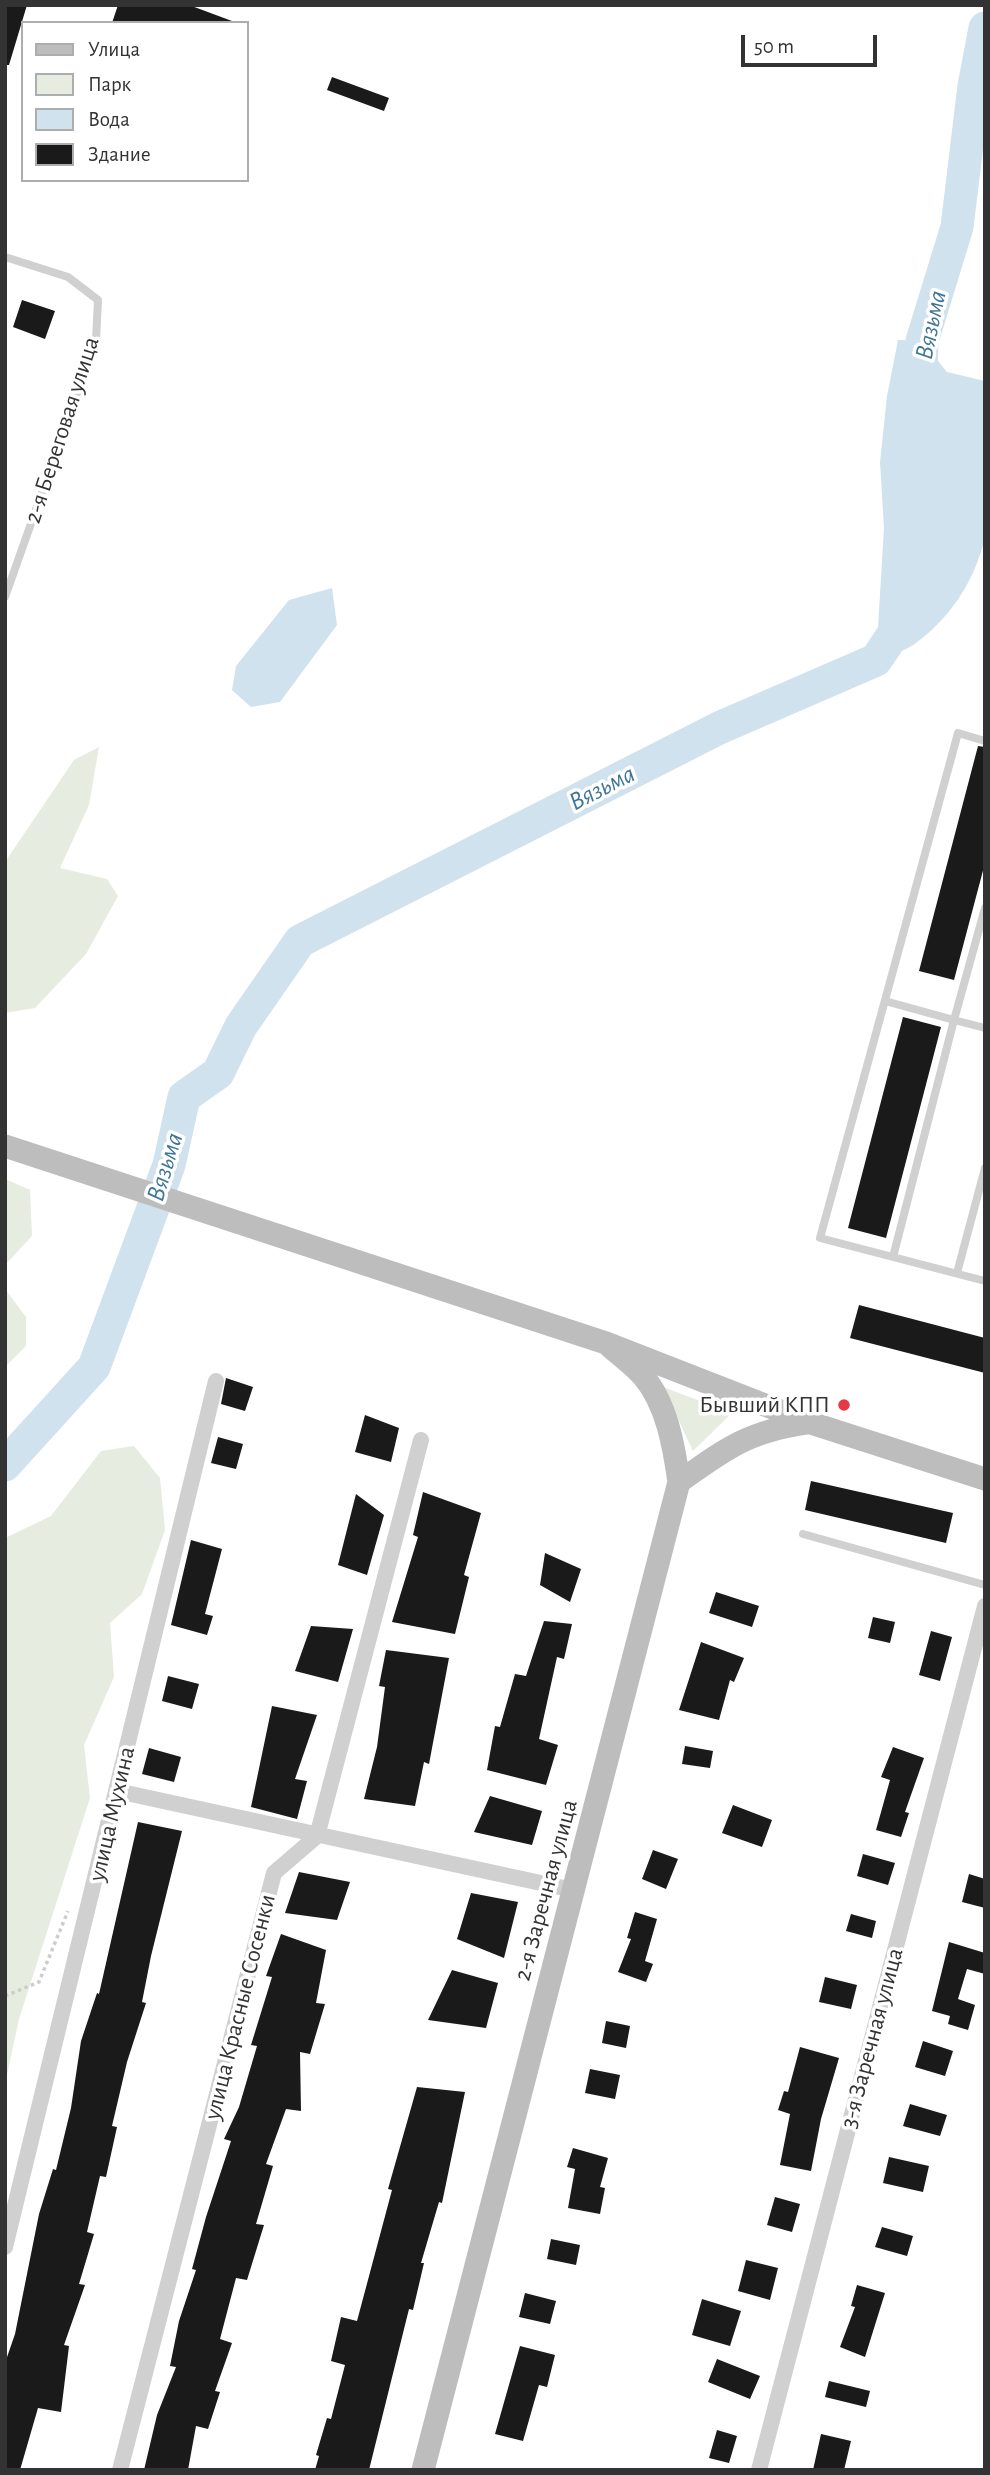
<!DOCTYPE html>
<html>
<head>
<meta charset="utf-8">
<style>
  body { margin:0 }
  #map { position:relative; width:990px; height:2475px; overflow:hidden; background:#fff; font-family:"Alegreya Sans",sans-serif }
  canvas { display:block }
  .frame { position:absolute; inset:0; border:7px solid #333; pointer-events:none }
  .legend { position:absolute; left:21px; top:21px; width:228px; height:161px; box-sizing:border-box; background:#fff; border:2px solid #adadad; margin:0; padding:9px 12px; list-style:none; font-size:21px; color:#333 }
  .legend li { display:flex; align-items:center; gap:14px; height:35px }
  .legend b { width:35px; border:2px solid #adadad }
  .scale { position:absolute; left:741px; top:35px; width:136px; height:32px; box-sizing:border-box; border:4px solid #333; border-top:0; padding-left:9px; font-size:21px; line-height:24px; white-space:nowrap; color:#333; -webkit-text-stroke:5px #fff; paint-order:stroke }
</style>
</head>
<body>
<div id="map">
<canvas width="990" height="2475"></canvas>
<div class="frame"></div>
<ul class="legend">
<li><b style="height:9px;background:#bdbdbd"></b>Улица</li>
<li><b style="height:19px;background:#e6ecdf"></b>Парк</li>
<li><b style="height:19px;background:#cfe2ee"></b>Вода</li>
<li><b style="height:19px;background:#1a1a1a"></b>Здание</li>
</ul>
<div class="scale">50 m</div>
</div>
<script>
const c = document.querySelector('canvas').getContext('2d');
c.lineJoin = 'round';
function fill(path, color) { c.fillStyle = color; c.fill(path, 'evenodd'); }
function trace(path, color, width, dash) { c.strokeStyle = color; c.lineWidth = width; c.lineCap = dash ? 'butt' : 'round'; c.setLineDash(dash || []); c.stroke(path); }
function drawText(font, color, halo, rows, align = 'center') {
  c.font = font + ' "Alegreya Sans",sans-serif'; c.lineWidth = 7; c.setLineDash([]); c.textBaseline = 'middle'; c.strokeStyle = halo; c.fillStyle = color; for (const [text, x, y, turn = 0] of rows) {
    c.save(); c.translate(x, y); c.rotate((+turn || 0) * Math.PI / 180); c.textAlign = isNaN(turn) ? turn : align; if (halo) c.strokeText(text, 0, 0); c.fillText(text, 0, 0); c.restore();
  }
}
fill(new Path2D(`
  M99 747 89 805 60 868 107 879 118 896 86 954 35 1008 5 1013V862L74 760Z
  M5 1179 30 1190 32 1236 5 1265Z
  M5 1289 26 1317V1346L5 1367Z
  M663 1387 732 1413 693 1451Z
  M134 1446 160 1478 165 1530 142 1594 110 1623 114 1677 84 1745 90 1798 19 2019 5 2084V1538L51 1516 101 1451Z`), '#e6ecdf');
fill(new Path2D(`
  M898 340 922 341 947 372 985 381V536C976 580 949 620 913 645 902 652 888 656 876 660L884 528 880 462 887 396Z
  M332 588 337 625 280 702 251 707 232 690 236 666 289 600Z`), '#cfe2ee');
trace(new Path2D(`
  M921 385 922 341 957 227 974 86 985 28
  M5 1465 94 1367 169 1165 184 1097 218 1073 241 1026 300 941 719 728 876 660 900 624`), '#cfe2ee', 33);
fill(new Path2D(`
  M5 5H27L9 65H5Z
  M118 5H189L232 21 112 23Z
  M332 77 389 98 384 111 327 90Z
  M22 300 55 311 45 339 13 327Z
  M978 746 985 747V863L954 980 919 971Z
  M903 1017 941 1027 886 1238 848 1228Z
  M859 1305 985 1338V1373L850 1338Z
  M226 1378 253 1387 245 1411 221 1404Z
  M365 1415 399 1428 391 1462 355 1452Z
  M218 1437 243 1444 236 1469 211 1463Z
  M811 1481 953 1513 946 1543 805 1510Z
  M423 1492 481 1513 464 1575 469 1577 455 1634 392 1622 418 1537 413 1535Z
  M356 1494 384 1515 367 1575 338 1565Z
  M191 1540 222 1549 205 1614 213 1616 207 1635 171 1625Z
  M545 1553 581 1569 570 1602 540 1585Z
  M716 1592 759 1606 752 1627 709 1613Z
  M873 1617 895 1622 890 1643 868 1638Z
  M544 1621 572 1624 564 1659 557 1657 539 1739 558 1745 546 1785 487 1770 495 1726 500 1727 515 1674 526 1676Z
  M311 1626 353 1629 338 1682 295 1671Z
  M931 1631 952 1637 940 1681 919 1675Z
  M701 1642 744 1658 734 1682 730 1680 719 1720 679 1710Z
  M386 1650 449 1658 429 1764 424 1762 415 1806 364 1799 377 1747 385 1687 379 1686Z
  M168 1676 199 1684 192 1709 162 1701Z
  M272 1706 317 1715 295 1779 307 1781 297 1819 251 1807Z
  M685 1746 713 1751 710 1768 682 1764Z
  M893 1747 924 1758 905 1812 909 1813 901 1837 876 1830 890 1780 881 1777Z
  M149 1748 181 1757 174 1782 142 1774Z
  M490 1796 542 1811 532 1845 474 1832Z
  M733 1805 772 1820 762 1847 722 1833Z
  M138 1822 182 1831 151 1956 142 2002 146 2003 127 2062 112 2126 117 2127 106 2177 100 2176 87 2232 94 2234 79 2284 85 2285 64 2345 69 2346 61 2412 38 2408 20 2470H5V2363L15 2334 39 2214 53 2169 56 2170 71 2108 81 2041 97 1993 99 1994Z
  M653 1850 678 1859 666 1889 642 1879Z
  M863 1854 895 1863 888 1885 857 1876Z
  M299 1872 350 1882 337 1920 285 1913Z
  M969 1874 985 1879V1908L962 1902Z
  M471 1893 518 1902 504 1958 457 1939Z
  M635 1912 657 1919 645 1961 653 1964 646 1982 618 1972 631 1939 627 1938Z
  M851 1914 876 1921 872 1938 846 1931Z
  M281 1934 326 1950 316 2003 325 2004 310 2054 300 2052 301 2111 286 2109 266 2164 273 2166 256 2224 264 2225 247 2280 236 2278 220 2339 232 2343 215 2391 220 2392 208 2429 196 2426 188 2470H144L157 2415 176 2367 170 2366 179 2321 196 2270 192 2269 206 2217 231 2141 224 2139 239 2107 257 2046 251 2045 272 1977 266 1976Z
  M949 1942 985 1953V1974L967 1969 958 1999 975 2005 968 2030 948 2024 950 2016 932 2011Z
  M452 1970 498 1983 486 2028 428 2020Z
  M825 1977 857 1985 851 2009 819 2002Z
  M606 2021 630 2026 626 2048 602 2043Z
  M923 2041 953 2051 945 2076 915 2067Z
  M800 2047 839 2058 821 2119 811 2171 780 2165 790 2114 778 2110 784 2091 788 2092Z
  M590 2069 620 2075 615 2099 585 2093Z
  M417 2087 465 2092 442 2203 439 2202 421 2263H424L413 2310 409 2309 369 2470H315L319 2456 316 2455 327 2418 331 2419 345 2365 331 2361 341 2317 357 2321 392 2190 388 2189Z
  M910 2104 947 2115 940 2136 903 2126Z
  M573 2148 608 2158 600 2187 605 2188 600 2214 568 2208 575 2169 567 2167Z
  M889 2157 929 2166 923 2192 883 2183Z
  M775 2197 800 2204 792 2232 767 2225Z
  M882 2227 913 2236 907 2256 875 2247Z
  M551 2239 580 2245 576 2265 547 2259Z
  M746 2260 778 2268 770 2300 738 2291Z
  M857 2285 885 2293 865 2357 840 2347 855 2307 851 2306Z
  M525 2293 556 2301 550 2324 519 2317Z
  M702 2299 741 2311 730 2346 692 2335Z
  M520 2346 555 2355 547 2387 539 2385 523 2441 495 2434Z
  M717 2359 760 2376 750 2399 708 2382Z
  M829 2381 870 2391 866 2407 825 2397Z
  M717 2430 737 2436 729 2463 709 2458Z
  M821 2434 851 2441 844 2470H813Z`), '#1a1a1a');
trace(new Path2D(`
  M5 1996 39 1982 68 1911`), '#cdcdcd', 3.5, [3.5, 3.5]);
trace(new Path2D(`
  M5 257 68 277 98 300 96 340 5 597
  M985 741 958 733 820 1238 985 1281
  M985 908 954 1020 985 1028
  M885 1001 954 1020 893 1257
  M957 1273 985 1168
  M803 1534 985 1585`), '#d0d0d0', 8);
trace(new Path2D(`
  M117 1791 573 1890
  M5 2247 216 1381
  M120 2470 274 1873 317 1836 421 1440
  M759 2470 985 1606`), '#d0d0d0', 16);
trace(new Path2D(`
  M5 1146 606 1343 811 1423 985 1479
  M679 1482C727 1448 747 1432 807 1423
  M423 2470 679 1482C674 1447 667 1404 643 1376 632 1364 618 1354 606 1343`), '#bdbdbd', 23);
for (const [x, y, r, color] of [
  [844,1405,7,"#e63946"]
]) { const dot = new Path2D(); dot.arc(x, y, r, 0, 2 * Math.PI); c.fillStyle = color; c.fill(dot); trace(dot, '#fff', 2.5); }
drawText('24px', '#333', '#fff', [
  ["2-я Береговая улица",62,430,-72],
  ["улица Мухина",112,1814,-77],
  ["2-я Заречная улица",546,1890,-75],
  ["улица Красные Сосенки",240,2007,-76],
  ["3-я Заречная улица",872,2038,-75]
]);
drawText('24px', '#333', '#fff', [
  ["Бывший КПП",830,1405]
], 'right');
drawText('italic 26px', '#3f7597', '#fff', [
  ["Вязьма",931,325,-78],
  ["Вязьма",602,788,-27],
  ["Вязьма",165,1167,-73]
]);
</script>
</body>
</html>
